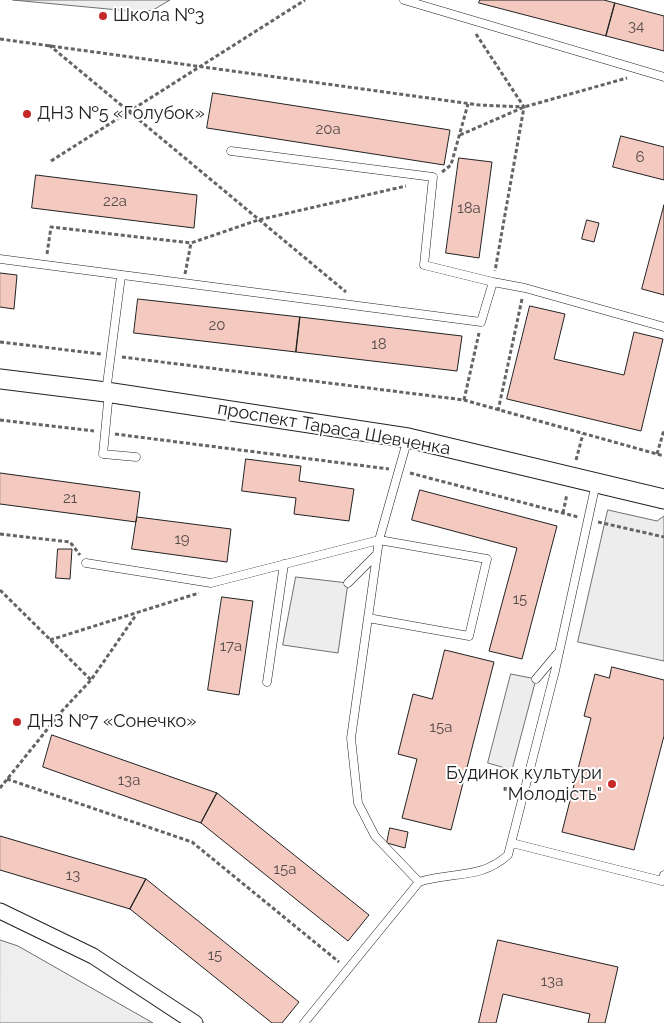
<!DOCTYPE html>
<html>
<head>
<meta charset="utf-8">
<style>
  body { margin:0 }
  canvas { display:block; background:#fff }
</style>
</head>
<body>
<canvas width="664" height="1023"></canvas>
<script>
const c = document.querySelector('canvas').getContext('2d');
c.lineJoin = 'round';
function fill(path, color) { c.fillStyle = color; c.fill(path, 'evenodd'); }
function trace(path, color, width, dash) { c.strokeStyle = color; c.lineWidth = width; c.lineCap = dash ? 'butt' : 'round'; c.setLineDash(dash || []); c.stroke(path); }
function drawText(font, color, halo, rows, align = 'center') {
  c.font = font + ' Raleway,sans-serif'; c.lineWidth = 4; c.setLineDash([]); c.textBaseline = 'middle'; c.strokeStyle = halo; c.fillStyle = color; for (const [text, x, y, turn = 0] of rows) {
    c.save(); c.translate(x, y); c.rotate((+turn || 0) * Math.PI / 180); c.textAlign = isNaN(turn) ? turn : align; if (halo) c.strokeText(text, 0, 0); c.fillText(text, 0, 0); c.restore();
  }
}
const green = new Path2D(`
  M13 0H170L153 10 141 12Z
  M0 940 18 946 153 1023H0Z`);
fill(green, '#eee');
trace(green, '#6f6f6f', 1);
const parking = new Path2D(`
  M608 510 657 521 664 516V661L578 642Z
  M296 577 348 583 338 653 283 645Z
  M511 674 536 679 512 770 488 763Z`);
fill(parking, '#ededed');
trace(parking, '#6f6f6f', 1);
const building = new Path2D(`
  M480 0H604L615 3 606 36 479 3Z
  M615 3 664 16V51L606 36Z
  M213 93 450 130 444 165 207 128Z
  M621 136 664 147V180L613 167Z
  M459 158 492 162 479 258 446 253Z
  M36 175 197 195 194 228 32 208Z
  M664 205V295L642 289Z
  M587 220 599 223 594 242 582 239Z
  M0 273 17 275 14 309 0 307Z
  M138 299 300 317 296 352 134 333Z
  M530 306 565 314 554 359 624 375 634 332 663 339 641 431 507 399Z
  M300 317 462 336 457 371 296 352Z
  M246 459 301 466 299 481 354 489 349 521 294 514 296 498 242 491Z
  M0 473 140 492 136 522 0 504Z
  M420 490 557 526 522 659 489 651 517 548 412 520Z
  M137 517 231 529 227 562 132 549Z
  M58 549H72L70 579 56 578Z
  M222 597 253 601 239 695 208 690Z
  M445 650 494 662 451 830 402 818 417 759 398 754 413 694 432 699Z
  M612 667 664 680V736L634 850 562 832 591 718 584 716 595 674 609 678Z
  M52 735 217 793 201 823 43 767Z
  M217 793 369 915 348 941 201 823Z
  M390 828 408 832 405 848 387 843Z
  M0 836 146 879 130 909 0 870Z
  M146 879 299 1002 282 1023H272L130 909Z
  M498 940 618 967 605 1023H588L590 1014 503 994 496 1023H479Z`);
fill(building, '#f3c9c0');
trace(building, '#222', 1);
const service = new Path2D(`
  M404 0 664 77
  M231 151 433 177 424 265 493 282
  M0 259 481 322 493 282 525 288 664 327
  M106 392 121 276
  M109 392 103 454 136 457
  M408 438 379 540 351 738 358 803 375 836 419 882
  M86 563 211 583 379 540 487 559 469 636 368 618
  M348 583 377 554
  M536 679 557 654
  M267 682 284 564
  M512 843 662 881 664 875
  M304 1023 419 882C453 871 480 880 508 855L555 671 596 483`);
const minor = new Path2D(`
  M0 911 93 956 195 1023`);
const tertiary = new Path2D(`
  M0 379 106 392 408 438 664 499`);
trace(service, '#222', 9);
trace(minor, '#222', 17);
trace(tertiary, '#222', 21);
trace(new Path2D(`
  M476 34 524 107 495 271
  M0 39 479 105 524 107
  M49 45 346 292
  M460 135 524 107 627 78
  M51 161 305 0
  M442 172 451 165 468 104
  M47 254 51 227 191 243
  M185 274 191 243 258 220 406 186
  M0 342 101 354
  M122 357 464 400 664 456
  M464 400 479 333
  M498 411 522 299
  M0 420 94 431
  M115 434 389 469
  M657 454 664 430
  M576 460 583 434
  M410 473 578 517
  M563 513 567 494
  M598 522 664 537
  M0 534 70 542 80 555
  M0 590 91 680
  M50 640 199 593
  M7 779 192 842 339 962
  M0 788 62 711 91 680 136 615`), '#646464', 3, [4, 2.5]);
trace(service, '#fff', 8);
trace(minor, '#fff', 15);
trace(tertiary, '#fff', 19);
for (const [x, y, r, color] of [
  [103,16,5,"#c62828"],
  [27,114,5,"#c62828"],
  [17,722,5,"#c62828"],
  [612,784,5,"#c62828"]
]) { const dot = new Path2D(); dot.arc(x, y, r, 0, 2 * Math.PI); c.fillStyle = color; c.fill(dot); trace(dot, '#fff', 2); }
drawText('15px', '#564c4a', null, [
  ["34",636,26],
  ["20а",328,129],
  ["6",640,157],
  ["22а",115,201],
  ["18а",469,208],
  ["20",217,325],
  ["18",379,344],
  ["21",70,498],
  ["19",182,539],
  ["15",520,599],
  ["17а",231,646],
  ["15а",441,727],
  ["13а",129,780],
  ["15а",285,869],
  ["13",73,875],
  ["15",215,955],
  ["13а",552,981]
]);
drawText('18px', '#222', '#fff', [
  ["Школа №3",113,16],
  ["ДНЗ №5 «Голубок»",37,114],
  ["ДНЗ №7 «Сонечко»",27,722],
  ["Будинок культури",602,774,"right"],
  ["\"Молодість\"",602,795,"right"]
], 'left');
drawText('18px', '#222', '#fff', [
  ["проспект Тараса Шевченка",334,429,10]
]);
</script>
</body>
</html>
